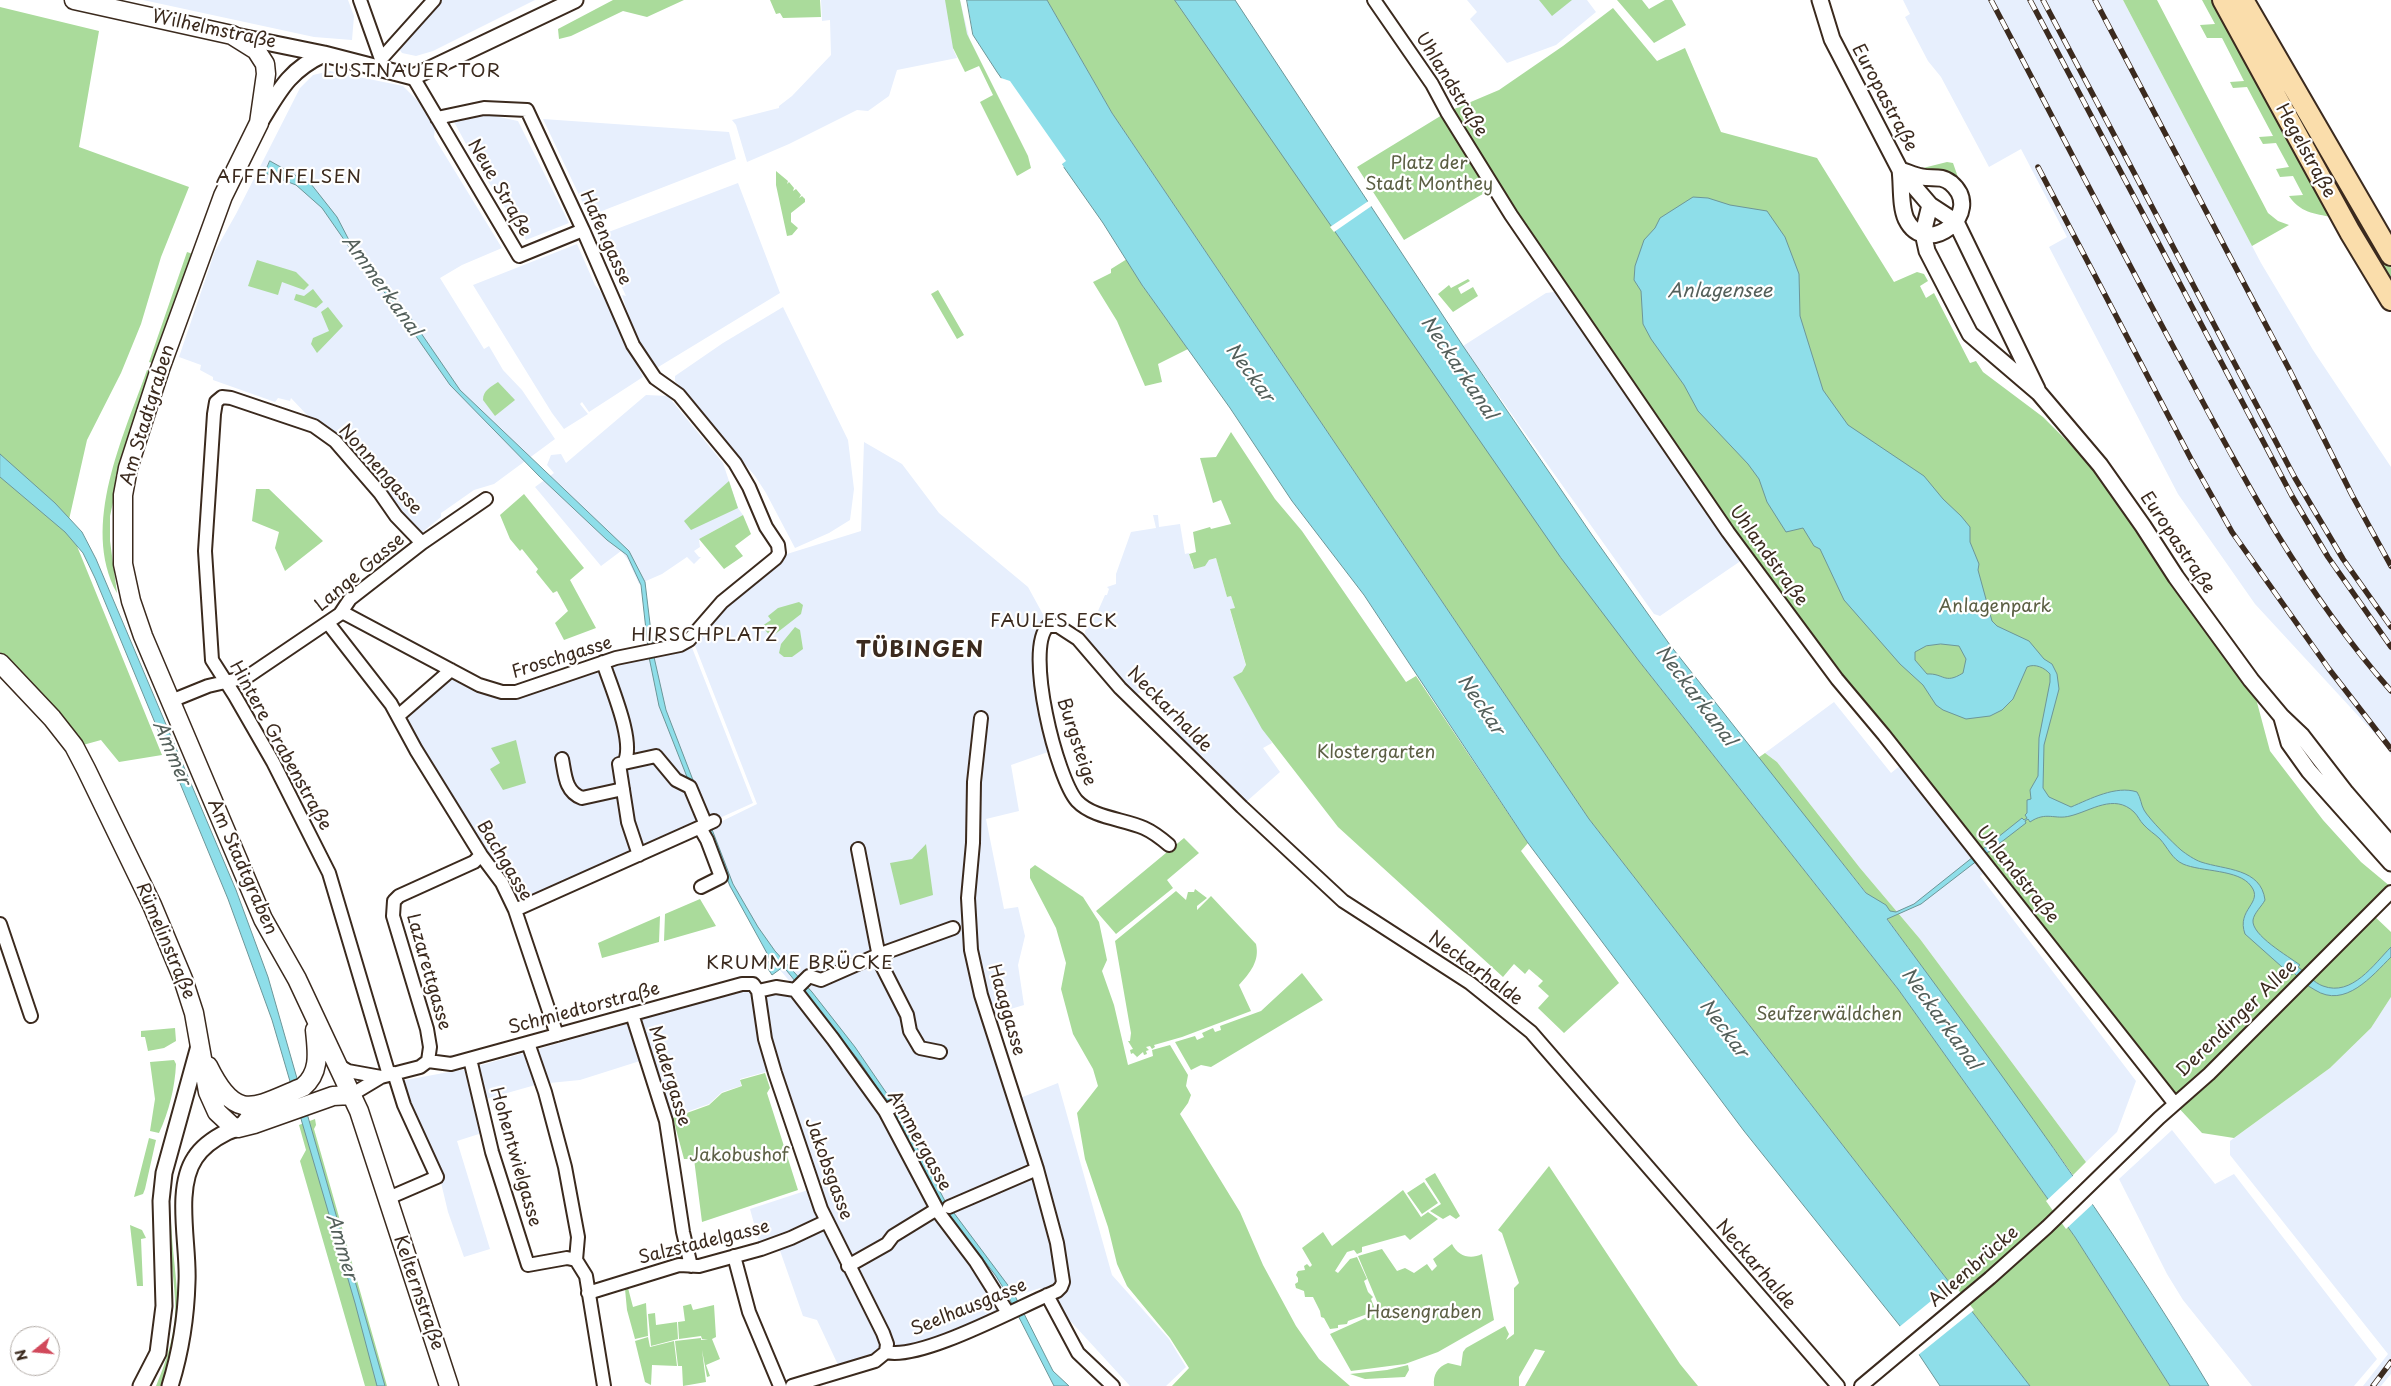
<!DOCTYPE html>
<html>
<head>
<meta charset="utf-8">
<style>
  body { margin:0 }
  #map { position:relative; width:2391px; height:1386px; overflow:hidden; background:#fff; font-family:"Playpen Sans",sans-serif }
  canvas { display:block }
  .north { position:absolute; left:10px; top:1326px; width:50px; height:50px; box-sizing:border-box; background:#fff; border:1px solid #b1aaa5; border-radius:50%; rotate:253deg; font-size:14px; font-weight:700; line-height:20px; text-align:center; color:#3b2a1e }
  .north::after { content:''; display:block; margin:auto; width:18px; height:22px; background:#d1495b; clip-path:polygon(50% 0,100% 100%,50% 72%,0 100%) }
</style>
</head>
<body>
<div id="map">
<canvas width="2391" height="1386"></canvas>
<div class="north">N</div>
</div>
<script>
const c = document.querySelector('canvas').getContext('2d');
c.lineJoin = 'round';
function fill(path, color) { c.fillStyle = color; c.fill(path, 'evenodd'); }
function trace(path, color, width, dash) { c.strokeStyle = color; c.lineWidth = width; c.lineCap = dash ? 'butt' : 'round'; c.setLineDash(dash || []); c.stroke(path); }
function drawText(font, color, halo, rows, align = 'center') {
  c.font = font + ' "Playpen Sans",sans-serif'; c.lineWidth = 4.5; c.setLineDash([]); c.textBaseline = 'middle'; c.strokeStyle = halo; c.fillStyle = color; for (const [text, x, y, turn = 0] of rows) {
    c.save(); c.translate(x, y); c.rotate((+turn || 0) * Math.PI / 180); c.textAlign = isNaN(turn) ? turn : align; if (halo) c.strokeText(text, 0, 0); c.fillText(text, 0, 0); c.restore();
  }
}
fill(new Path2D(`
  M143 0H348L354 16 352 40 314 37Z
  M434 0H535L433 51 416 56 402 53 395 43Z
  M821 0H960L970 41 953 49 957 58 897 70 889 96 868 111 857 110 789 144 747 162 736 125 732 120 779 108V106L792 96 831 55 830 20 822 21Z
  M1467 0H1587L1596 12 1556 45 1507 63 1470 19 1477 12Z
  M1903 0H2123L2261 263 2313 350 2391 467V755L2387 747 2255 604 2178 494 2049 247 2067 237 2021 149 1989 167 1941 77 1928 61 1905 17 1910 14Z
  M330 71 403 86 417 100 435 128 434 137 502 248 462 265 440 278 484 349 489 346 503 370 522 390 555 439 494 484 474 490 444 511 441 513V517L420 534 404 517 406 516 399 506 387 493 389 491 369 470 307 415 291 398 290 401 278 398 275 402 213 380V377L200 370 201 365 179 357 215 251 236 214 300 88 313 75Z
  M490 115 518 121 569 223 526 240 478 166 453 120Z
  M543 119 729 132 736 159 589 216Z
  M738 183 780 293 655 369 633 329 622 295 626 296 598 236Z
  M577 244 595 285 601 292 643 377 589 412 582 402 580 404 588 414 564 429 552 413 473 285Z
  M1562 291 1745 558 1660 616 1654 614 1463 346 1546 293Z
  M783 307 848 440 854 489 850 520 829 533 795 548 766 493 755 476 675 381V376L723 343Z
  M646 395 668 396 723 463 738 508 743 515 699 539 700 547 694 551 699 557H701L694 564 687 557 662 574 639 584 628 560 621 551 601 566 535 487 554 473 547 465 551 455 561 454 566 463Z
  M864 442 902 464 939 513 1028 587 1045 618 1037 664 1048 752 1011 765 1019 811 986 819 1004 909 1018 907 1025 936 1018 965 1024 1005 994 1014 1020 1098 1058 1083 1112 1275 1169 1339 1186 1367 1166 1386H1130L1040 1288 1004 1300 961 1238 917 1166 793 985 766 954 755 929 729 886 708 828 757 804 690 633 774 558 861 531Z
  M1153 515H1158L1159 527 1180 524 1185 554 1189 553 1192 566 1216 558 1227 597 1231 596 1235 608 1230 610 1246 666 1242 672 1234 677 1272 743 1263 748 1280 772 1246 802 1174 731 1178 727 1145 690 1135 695 1086 640 1085 631 1098 611 1105 595H1107L1109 589 1107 587 1116 584V574L1131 532 1156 528Z
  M689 640 753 803 515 910 398 716 451 670 502 692Z
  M1834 702 1891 773 1917 752 2003 858 1980 876 2136 1081 2117 1132 2086 1162 1920 939 1860 868 1777 762 1765 753Z
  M748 988 793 990 878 1110 919 1193 967 1258 1000 1311 929 1342 839 1367 817 1320 803 1316 778 1245 761 1249 750 1209 808 1190 769 1071 740 1079 741 1086 722 1092 709 1104 669 1118 638 1018Z
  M2391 997V1374L2381 1386H2363L2388 1354 2230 1155V1141L2330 1068 2371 1028Z
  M630 1023 643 1060 580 1080 539 1084 475 1102 482 1133 457 1141 490 1249 464 1257 448 1212 438 1170 400 1081 471 1068Z
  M2172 1130 2215 1184 2234 1174 2377 1359 2354 1386H2252L2183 1300 2167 1274 2119 1179Z`), '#e7effd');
fill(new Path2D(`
  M613 0H684L647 17 623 11 571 36 559 39 558 29Z
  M770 0H820L821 17 783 18 780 13 776 14Z
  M945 0H960L967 34 1028 156 1031 168 1017 176 980 102 993 95 979 66 965 72 953 48Z
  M1047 0H1175L1639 661 1898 989 2075 1237 2170 1386H2030L1589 819 1112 113Z
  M1539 0H1572L1552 16Z
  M1617 0H1642L1649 9 1665 0H1672L1686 25 1654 43Z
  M2123 0H2157L2268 213 2278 221 2289 225 2252 246Z
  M2202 0H2212L2255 82 2332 217C2315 214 2299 212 2289 196L2303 195 2293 176 2280 177 2276 169 2289 167 2276 143 2263 144 2259 137 2273 136 2247 87 2233 88 2230 82 2244 81 2222 38H2207L2200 25 2215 24Z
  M2235 0 2391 268V286L2370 252Z
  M0 7 99 31 79 147 189 187 161 257 141 324 121 373 87 440 68 524 162 755 119 762 101 740 83 745 58 710 0 652Z
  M1613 8 1657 61 1685 48 1721 132 1817 158 1894 282 1917 272 1924 274 1928 281 1920 286 1926 298 1934 293 1970 363 1976 361 1983 372 2043 417 2124 498 2251 680 2270 751 2323 820 2361 862 2391 887 2371 913 2391 932V997L2371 1028 2330 1068 2234 1138 2202 1133 2175 1104 1837 679 1493 188 1404 240 1357 167 1447 112 1499 90 1563 46Z
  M1947 162 1953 163 1960 183 1919 169Z
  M776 171 788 181 787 184 789 182 794 188 793 191 796 189 801 195 799 198 802 196 805 199V202L791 213V222L798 228 792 235 787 236 776 185Z
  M187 252 193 254 155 364 149 362Z
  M1127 259 1142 285 1188 349 1158 364 1162 382 1145 386 1117 321 1093 282 1111 273V269Z
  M257 260 296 272 309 285 304 290 282 282 278 295 248 286Z
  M1468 279 1470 281 1458 288 1461 294 1473 287 1478 296 1453 312 1438 294 1449 285 1451 288Z
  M313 289 323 302 316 308 294 300 296 294 304 296Z
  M938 290 964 335 957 339 931 294Z
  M328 307 343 326 317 353 311 344 313 338 329 331 321 312Z
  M147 370 152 372 123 457 110 516V541L117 593C80 526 124 435 147 370Z
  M498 382 515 400 495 416 483 400C483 390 491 387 498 382Z
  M1231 432 1275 499 1302 531 1406 682 1416 676 1528 843 1521 851 1619 983 1564 1033 1538 1008 1549 996 1538 986 1543 981 1529 969 1525 974 1514 964 1503 977 1338 827 1262 729 1233 677 1242 672 1246 665 1230 609 1235 608 1231 596 1227 597 1216 558 1209 560 1205 566 1194 569 1189 554 1196 552 1193 532 1210 527 1211 529 1231 524 1221 500 1213 503 1200 458 1216 457Z
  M729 481 738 508 691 530 684 521Z
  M256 489H269L323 541 285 571 275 548 279 532 252 521Z
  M524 494 584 568 570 580 596 628 564 640 555 623 568 611 557 591 553 593 536 572 538 569 522 549 520 551 510 539 500 515Z
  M743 515 751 534 735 546 743 556 724 569 699 539Z
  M799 602 803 605 801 614 774 635 770 636 762 626 771 620 768 616 778 608Z
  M795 627 800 630 803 649 792 657H784L779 653 781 644Z
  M516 740 526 783 503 790 490 769 500 763 491 748Z
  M1765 753 1777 762 1860 868 1920 939 2086 1162 2073 1175 1888 920 1758 758Z
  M1184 838 1199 853 1167 880 1173 888 1116 934 1096 911Z
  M926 844 933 895 900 905 890 863 912 859Z
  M1035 865 1083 897 1099 922 1107 960 1102 971 1114 1005 1128 1065 1153 1056 1152 1050 1170 1045 1188 1075 1186 1086 1191 1095 1188 1103 1180 1114 1240 1212 1263 1265 1296 1326 1319 1359 1350 1386H1172L1189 1368 1170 1338 1127 1286 1117 1264 1108 1227 1085 1159 1077 1113 1098 1086 1093 1069 1073 1034 1061 989 1066 963 1056 928 1030 878V869Z
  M1195 889 1207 898 1197 906V910L1211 896 1256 944C1260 961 1250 973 1239 985L1251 1011 1182 1037 1154 1045 1155 1047 1152 1049 1150 1046 1146 1047 1149 1050 1146 1051 1147 1054 1144 1055 1143 1052 1136 1058 1137 1057 1133 1053 1131 1054 1130 1050 1133 1049 1128 1041H1130L1131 1033 1115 941 1176 891 1186 900 1188 892H1194Z
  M700 899 716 926 664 941 665 914Z
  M660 916 659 942 602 958 598 943Z
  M1302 973 1323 1000 1211 1067 1201 1065 1191 1070 1175 1042 1195 1036 1197 1040 1204 1037 1202 1033 1213 1028 1215 1032 1221 1030 1220 1026 1261 1011Z
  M175 1028 176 1041 164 1048 148 1051 145 1037H141V1031Z
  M174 1060 176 1064C175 1087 169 1112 159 1133L150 1131 155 1099 150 1062Z
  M765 1073 770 1088 767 1093 798 1190 702 1222 694 1159H684L673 1118 709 1105 722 1093 742 1086 740 1080Z
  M315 1119 316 1125 314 1129 387 1386H365L300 1161 306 1150 299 1125Z
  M149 1138 156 1140 145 1189 143 1194 134 1197Z
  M1549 1166 1680 1364 1698 1386H1525L1545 1351 1535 1349 1519 1377V1386H1434C1433 1375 1437 1367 1448 1363L1461 1366 1463 1352 1466 1348 1505 1326 1509 1334 1506 1340 1514 1334V1288L1519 1283 1502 1233 1498 1230Z
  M1435 1173 1460 1216 1456 1219 1450 1215 1443 1219 1430 1211 1441 1204 1425 1179Z
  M1424 1182 1438 1203 1422 1214 1407 1193Z
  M1403 1190 1421 1217 1428 1212 1438 1219 1410 1240 1405 1235 1362 1247V1252L1357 1254 1354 1250 1347 1252 1335 1271 1338 1273 1350 1259 1357 1257 1367 1279 1364 1281 1368 1292 1373 1297 1371 1299 1375 1309 1370 1313 1348 1321 1347 1324 1338 1325V1328L1330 1329 1324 1318 1321 1317 1320 1311 1313 1297H1305L1304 1291 1296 1288 1295 1284 1298 1282V1278L1296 1275 1298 1271 1305 1270 1304 1266 1307 1264 1310 1267 1312 1265 1302 1248 1323 1232 1332 1246Z
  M169 1220 171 1222C174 1284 189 1325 161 1386H156C167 1360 177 1329 175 1300 174 1273 168 1247 169 1220Z
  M130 1225 142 1230 146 1238 141 1239 143 1286H137Z
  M1452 1244C1458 1256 1470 1260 1482 1254L1494 1320 1438 1352 1405 1364 1351 1371 1330 1334 1381 1311 1358 1256 1382 1249 1397 1271 1405 1268 1414 1273 1427 1264 1432 1271 1437 1266 1433 1259Z
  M628 1288 633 1307 646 1303 648 1336 635 1339 627 1310 625 1289Z
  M691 1304 693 1310 714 1305 716 1337 712 1339 720 1359 706 1365 710 1376 707 1377 702 1350 706 1382 683 1386 682 1366H678L675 1341 701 1338V1340L708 1339H702L701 1336 679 1339 678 1322 685 1321 683 1306Z
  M655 1313 656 1325 677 1322 678 1339 651 1346 648 1314Z
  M648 1337 650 1347 674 1341 677 1366 652 1365 651 1385 645 1382 635 1341Z
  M1408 1365 1409 1370 1405 1377 1365 1379 1350 1374 1387 1370Z`), '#aadb9b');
const water = new Path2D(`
  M967 0H1047L1112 113 1589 819 2030 1386H1940L1900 1326 1744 1131 1528 843 1364 595 1292 501 1230 408 1142 285 1103 223 997 72 973 35Z
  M1175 0H1235L1463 346 1592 535 1670 645 1866 893 1886 905 1890 911 1896 912 1914 904 2022 818 2024 820 2027 818 2025 815 2027 813V800L2031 799 2030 790 2038 776 2039 738 2050 682V674C2045 668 2035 663 2027 667L2013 699 2002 710 1990 716 1966 719 1943 710 1936 705 1923 685 1900 664 1844 600 1820 549 1814 546 1803 528 1786 532 1767 502 1759 479 1748 464 1698 411 1684 385 1651 339 1643 324 1641 291 1634 280 1635 266 1644 240 1655 228 1660 218 1693 197 1708 198 1730 205 1767 211 1785 237 1799 274 1800 316 1823 390 1848 425 1924 476 1943 499 1961 516 1970 527V542L1979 564 1978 570 1992 621 1997 626 2029 641 2044 659 2052 664 2057 674 2059 689 2044 745 2043 788 2049 797 2071 807C2090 799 2116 785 2137 792 2141 798 2141 805 2144 810 2149 819 2173 843 2181 850 2186 854 2195 860 2201 862 2225 870 2261 868 2265 900 2262 906 2254 913 2253 920 2251 935 2288 956 2300 965L2298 967C2306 973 2314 983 2323 986 2352 997 2374 964 2391 947V957C2372 976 2345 1009 2315 990 2307 986 2300 979 2294 973L2291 975 2245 934C2236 909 2264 903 2251 886 2239 869 2201 872 2183 864 2172 859 2168 848 2160 839 2155 834 2148 830 2143 824 2140 821 2138 816 2134 812 2114 793 2091 811 2070 816 2055 820 2046 811 2030 822L2028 819 2025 821 2026 823 1921 904 1887 919C1999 1071 2112 1223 2209 1386H2170L2075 1237 1898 989 1639 661 1561 558ZM1941 644 1959 646 1966 659 1963 673C1944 685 1944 673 1927 674L1915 660V652L1926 646Z
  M270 161 311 184 337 217 350 242 410 317 460 390 629 551 645 582 654 657 666 710 733 884 758 927 775 951 812 992 855 1047 896 1107 945 1201 1013 1292 1053 1371 1069 1386H1054L1007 1294 996 1276 939 1202 888 1104 860 1062 787 971 783 967 772 975 765 964 770 961 768 955 730 886 659 706 649 657 641 585 627 555 607 540 539 476 450 385 390 299 363 267 322 208 296 185 265 173Z
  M0 454 55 503 82 532 96 559 236 890 268 977 385 1386H377L355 1303 272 1020 228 899 95 578 83 553 65 532 0 477Z`);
fill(water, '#8edee9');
trace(water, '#6d9698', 1);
fill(new Path2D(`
  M1001 78 1010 81 1066 161 1062 164 1064 167 1062 168 999 79Z
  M1370 200 1373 205 1334 232 1330 227Z
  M2075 1174 2095 1202 2066 1229 2046 1201Z
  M1953 1283 1974 1310 1917 1356 1898 1328Z`), '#fff');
const minor = new Path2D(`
  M360 0 381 59 380 66
  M1374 0 1432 84 1447 112 1511 215 1728 532 1837 679 1884 735 2175 1104
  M381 59 434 0
  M413 77 519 256 583 230
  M342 612 479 685 502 692H516L616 658 680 645 689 640 722 602 776 558 779 553 778 545 766 527 749 487 735 463 679 395 655 378 633 345 583 230 527 110 484 108 437 118
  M328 623 391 704 416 750 481 855 502 883 515 910 557 1035
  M603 662C610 685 636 742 624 763L619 764 628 822 639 855
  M171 701 208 686 247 677 340 614 350 599 422 543 486 499
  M398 716 451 670
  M562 759C565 774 565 792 582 798L623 789
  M624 763 656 756 676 780 690 787 706 825
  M700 828 707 840 721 877 701 887
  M1169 845C1162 839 1153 832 1144 828 1124 819 1093 818 1077 801 1057 779 1024 649 1048 626H1058L1078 639 1120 688 1242 807 1343 901 1470 983 1531 1032 1838 1386
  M858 849 880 962 907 1015 910 1031 920 1048 940 1052
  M515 910 714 821
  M0 924 31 1016
  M795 990 833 1039 885 1111 939 1213 976 1262 1008 1313
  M795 990 809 976 821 980 878 955 953 928
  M758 991 776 987 795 990
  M632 1014 666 1121 683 1232 691 1266
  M528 1043 545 1092 565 1167 578 1237 576 1260 586 1276 604 1386
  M470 1059 492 1152 528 1265 567 1258 576 1260
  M428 1061 430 1047 427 1029 393 916 394 901 399 896 474 862 481 855
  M336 1064 348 1071 381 1077
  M389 1075 329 873 273 762 235 696 212 660 205 551 214 414 216 402 222 397 231 398 314 426 335 441 380 493 396 516 422 543
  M351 1095 381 1077 420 1067 428 1061 451 1064 742 984H753L758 991 765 1039 775 1073 821 1209 883 1333 887 1344 886 1352
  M885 1111 896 1105
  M386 1199 437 1177 404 1105 394 1073
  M949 1207 1037 1169
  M734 1256 749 1312 780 1386
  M848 1266 887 1244 893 1236 937 1209
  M588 1293 679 1265 699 1266 761 1249 791 1238 827 1221
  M1047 1295 1078 1353 1113 1386
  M886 1352C921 1361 1020 1306 1057 1291L1061 1287 1063 1282 1057 1243 1037 1169 981 995 971 950 968 898 973 843 974 782 981 718
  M792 1386 875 1361 886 1352
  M1861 1386 1990 1278 2047 1227 2159 1118 2209 1074 2391 892`);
const tertiary = new Path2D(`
  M1820 0 1832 39 1900 170 1930 205 1956 222 2037 389
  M236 36 324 54 413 77 575 0
  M260 122C279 91 289 70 324 54
  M1900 170C1907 172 1915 176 1922 177 1933 179 1941 175 1951 183 1986 213 1926 260 1906 219 1900 206 1902 184 1900 170Z
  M1930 205 1923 233 1927 251 1970 334 2039 393 2100 465 2143 526 2176 577 2251 680 2282 717 2302 736 2346 793 2391 845
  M2282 718 2289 743 2309 771 2391 863
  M141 1386 158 1353 164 1306 161 1201 164 1173 199 1046
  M170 1386C181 1351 186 1318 187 1282 189 1246 174 1189 195 1158 202 1147 215 1138 227 1132 231 1130 237 1129 241 1126 248 1120 251 1111 257 1105`);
const secondary = new Path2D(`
  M74 0 232 35 256 50 265 64 266 74 259 123 223 196 160 369 128 468 123 495V564L131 601 143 636 263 919 297 979 359 1111 449 1386
  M0 663 52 718 74 746 86 769 152 905 183 979 194 1013 208 1092 217 1112 232 1126 238 1128 254 1124 333 1096 351 1095
  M208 1066C236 1123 253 1108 303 1087 321 1072 317 1051 315 1030`);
const primary = new Path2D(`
  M2223 0 2350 232 2391 300
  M2243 0 2391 255`);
trace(minor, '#3b2a1e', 16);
trace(tertiary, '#3b2a1e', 19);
trace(secondary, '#3b2a1e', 21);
trace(primary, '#3b2a1e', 24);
trace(minor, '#fff', 12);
trace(tertiary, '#fff', 15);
trace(secondary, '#fff', 18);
trace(primary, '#faddab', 20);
const rail = new Path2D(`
  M1991 0C2055 121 2117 243 2182 363 2244 480 2303 591 2391 691
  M2030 0 2292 496 2328 557 2391 647
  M2043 0 2295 478 2343 559 2391 627
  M2095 0 2289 369 2352 495 2391 566
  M2038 167 2191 459 2232 532 2329 669 2391 749
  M2373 1386 2391 1362`);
trace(rail, '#3b2a1e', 5.5);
trace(rail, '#fff', 4, [11]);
drawText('18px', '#3b2a1e', '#fff', [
  ["Wilhelmstraße",214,30,12],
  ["Uhlandstraße",1451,85,58],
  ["Europastraße",1884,98,62],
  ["Hegelstraße",2305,151,61],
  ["Neue Straße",499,188,60],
  ["Hafengasse",605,238,66],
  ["Am Stadtgraben",148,415,-73],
  ["Nonnengasse",380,470,48],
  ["Europastraße",2177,543,56],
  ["Uhlandstraße",1768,556,54],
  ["Lange Gasse",360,573,-40],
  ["Froschgasse",562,658,-17],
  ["Neckarhalde",1169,710,45],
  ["Burgsteige",1076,742,72],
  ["Hintere Grabenstraße",280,746,61],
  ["Bachgasse",504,861,59],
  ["Am Stadtgraben",242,867,66],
  ["Uhlandstraße",2017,875,51],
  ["Rümelinstraße",165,941,67],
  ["Neckarhalde",1475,969,36],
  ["Lazarettgasse",428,972,74],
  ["Schmiedtorstraße",584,1009,-15],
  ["Haaggasse",1006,1010,74],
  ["Derendinger Allee",2237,1019,-44],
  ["Madergasse",669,1076,73],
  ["Ammergasse",919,1141,61],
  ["Hohentwielgasse",515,1157,74],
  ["Jakobsgasse",828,1169,70],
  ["Salzstadelgasse",704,1243,-14],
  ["Neckarhalde",1755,1265,49],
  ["Alleenbrücke",1974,1267,-41],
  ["Kelternstraße",418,1293,71],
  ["Seelhausgasse",969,1308,-22]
]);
drawText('18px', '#5c5f44', '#fff', [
  ["Platz der",1429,164],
  ["Stadt Monthey",1429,185],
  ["Anlagenpark",1995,607],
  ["Klostergarten",1376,753],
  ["Seufzerwäldchen",1829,1015],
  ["Jakobushof",739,1156],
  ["Hasengraben",1424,1313]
]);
c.letterSpacing = '1px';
drawText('19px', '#3b2a1e', '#fff', [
  ["LUSTNAUER TOR",412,72],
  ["AFFENFELSEN",289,178],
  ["FAULES ECK",1054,622],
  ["HIRSCHPLATZ",705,636],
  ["KRUMME BRÜCKE",800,964]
]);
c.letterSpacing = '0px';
drawText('italic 19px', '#54605b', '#fff', [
  ["Ammerkanal",381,286,54],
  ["Anlagensee",1720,292],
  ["Neckarkanal",1458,368,56],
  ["Neckar",1249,373,54],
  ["Neckarkanal",1695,696,53],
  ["Neckar",1480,705,56],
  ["Ammer",171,753,67],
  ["Neckarkanal",1940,1019,54],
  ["Neckar",1723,1029,53],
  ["Ammer",341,1247,74]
]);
c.letterSpacing = '1px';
drawText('bold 22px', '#3b2a1e', '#fff', [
  ["TÜBINGEN",920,651]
]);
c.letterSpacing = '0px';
</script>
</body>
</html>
